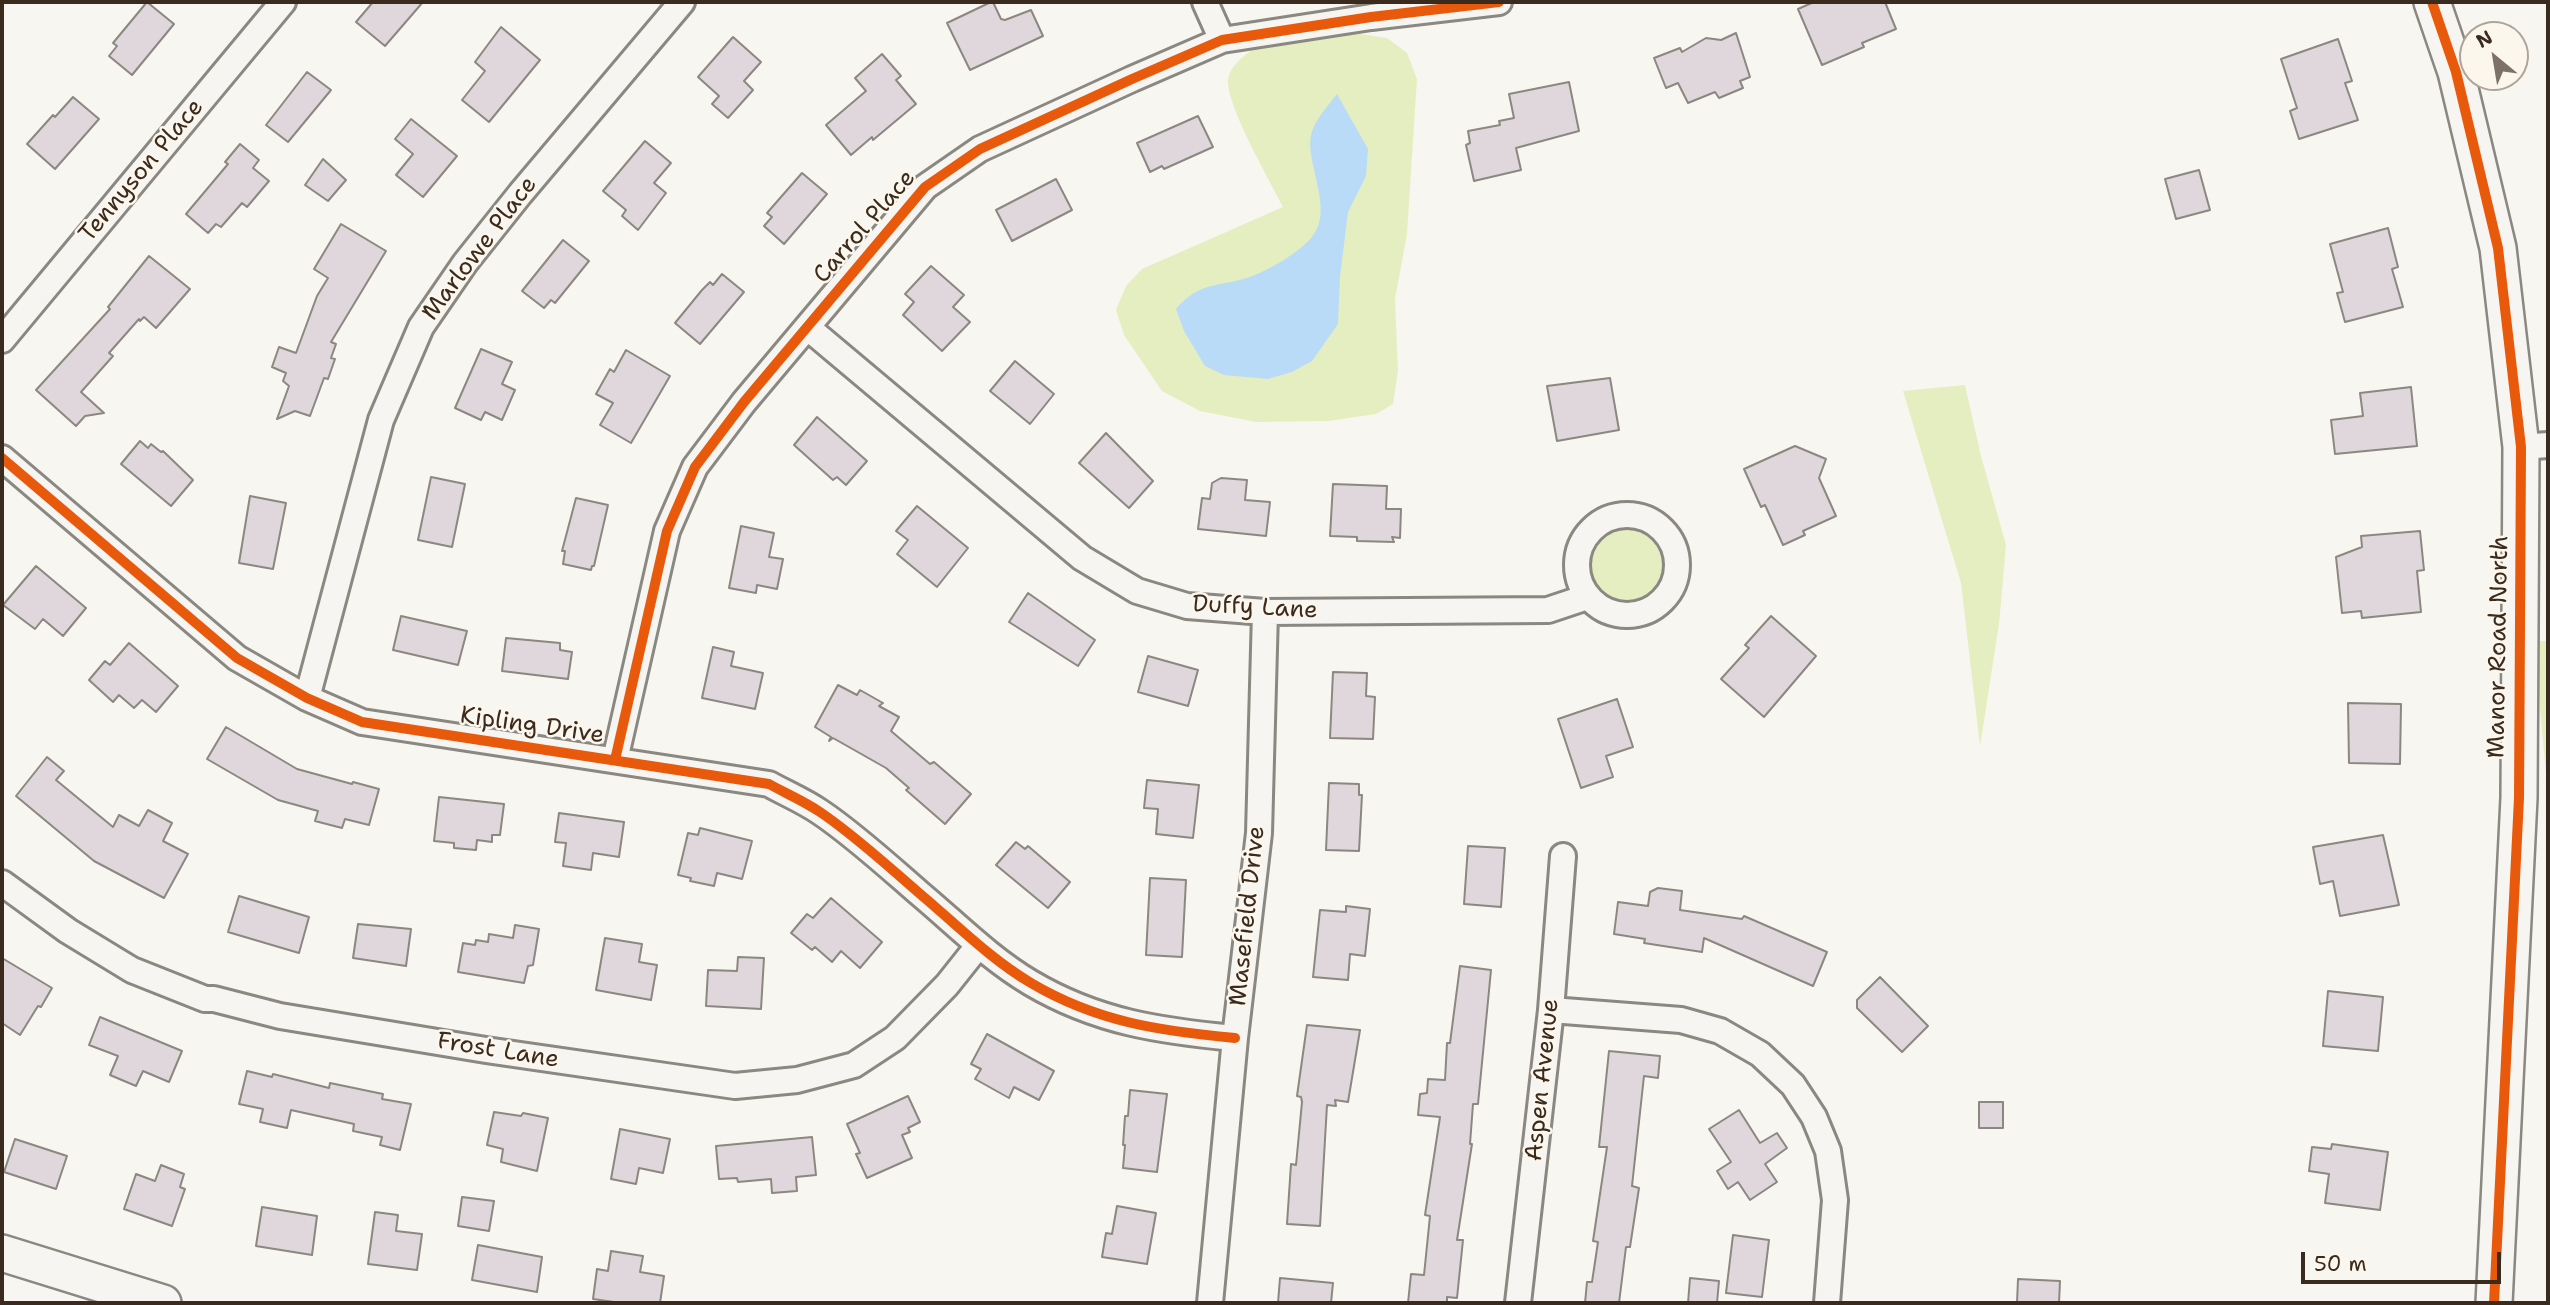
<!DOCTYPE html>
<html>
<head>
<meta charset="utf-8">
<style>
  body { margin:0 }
  #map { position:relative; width:2550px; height:1305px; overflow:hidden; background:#f8f6f0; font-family:"Shantell Sans",sans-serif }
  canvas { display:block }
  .frame { position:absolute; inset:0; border:4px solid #3b2a1e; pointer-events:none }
  .north { position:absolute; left:2459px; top:21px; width:70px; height:70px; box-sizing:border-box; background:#fbf7ec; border:2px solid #aea59a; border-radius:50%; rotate:330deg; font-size:19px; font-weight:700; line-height:28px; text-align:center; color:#3b2a1e }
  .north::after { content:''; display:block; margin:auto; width:24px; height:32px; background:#7d7168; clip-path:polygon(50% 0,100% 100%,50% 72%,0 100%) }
  .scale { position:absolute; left:2301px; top:1252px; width:200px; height:32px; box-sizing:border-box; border:4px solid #3b2a1e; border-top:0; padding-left:9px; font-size:21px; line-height:24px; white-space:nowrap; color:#3b2a1e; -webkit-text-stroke:5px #fbf7ec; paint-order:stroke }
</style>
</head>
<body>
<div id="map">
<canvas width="2550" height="1305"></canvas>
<div class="frame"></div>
<div class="north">N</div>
<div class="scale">50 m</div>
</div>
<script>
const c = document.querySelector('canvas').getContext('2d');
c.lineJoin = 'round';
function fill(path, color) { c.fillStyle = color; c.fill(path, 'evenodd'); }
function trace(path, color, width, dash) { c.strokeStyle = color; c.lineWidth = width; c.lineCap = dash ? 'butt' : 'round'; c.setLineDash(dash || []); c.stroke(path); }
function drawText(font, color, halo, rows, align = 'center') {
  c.font = font + ' "Shantell Sans",sans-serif'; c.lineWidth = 5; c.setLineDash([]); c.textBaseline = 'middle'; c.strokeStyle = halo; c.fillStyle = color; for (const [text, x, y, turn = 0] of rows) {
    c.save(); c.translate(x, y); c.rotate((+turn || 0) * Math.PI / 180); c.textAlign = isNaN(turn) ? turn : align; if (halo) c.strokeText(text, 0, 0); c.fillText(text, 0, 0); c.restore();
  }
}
fill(new Path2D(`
  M1360 34 1387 38 1407 53 1417 79 1407 234 1395 299 1398 371 1393 404 1376 414 1328 421 1256 422 1200 411 1162 391 1124 335 1116 310 1126 286 1142 269 1283 207C1270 180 1227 108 1228 80 1229 64 1255 46 1269 41 1297 33 1331 35 1360 34Z
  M1965 385 1981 456 2006 545 1999 624 1980 746 1961 583 1903 391Z
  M1585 565a42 42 0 1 1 84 0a42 42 0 1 1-84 0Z
  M2534 641H2548V797Z`), '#e5eec1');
fill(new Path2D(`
  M1337 94 1368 149 1366 176 1348 212 1340 277 1338 324 1312 361 1292 372 1268 379 1224 375 1205 366 1184 331 1176 309C1199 282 1216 287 1247 278 1266 272 1303 251 1314 234 1333 208 1305 161 1311 135 1315 119 1327 107 1337 94Z`), '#badbf8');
const building = new Path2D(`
  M147 2 174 24 132 75 109 56 117 46 113 43Z
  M373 2H423L385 46 356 22Z
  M991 2H993L1001 19 1005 20 1031 10 1043 36 970 70 947 23Z
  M1814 2H1885L1896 29 1862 43 1864 47 1822 65 1798 9Z
  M501 27 540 60 489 122 462 100 485 71 475 62Z
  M1736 33 1750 77 1740 81 1743 88 1719 98 1715 92 1688 103 1678 83 1666 88 1654 58 1680 48 1682 52 1706 38 1721 40Z
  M733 37 761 62 744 81 753 90 728 118 712 104 719 96 698 77Z
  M2338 39 2352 81 2345 83 2358 120 2299 139 2290 111 2297 108 2281 59Z
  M882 54 901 76 896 80 916 104 873 140 872 137 851 155 826 125 866 91 855 78Z
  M307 72 331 90 288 142 266 125Z
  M1569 82 1579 131 1516 148 1521 170 1474 181 1466 145 1470 143 1468 131 1500 125 1499 121 1514 118 1509 94Z
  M73 97 99 119 55 169 27 144 53 115 55 117Z
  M1198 116 1213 147 1164 169 1162 166 1150 172 1137 143Z
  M411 119 457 156 423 197 396 175 413 154 395 139Z
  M645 141 671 163 654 183 666 193 638 230 622 216 626 210 603 191Z
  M240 144 259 160 253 168 269 181 247 207 242 203 221 227 216 224 208 233 186 214 228 164 225 162Z
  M323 159 346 180 328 201 305 185Z
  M2199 170 2210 210 2176 219 2165 179Z
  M802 173 827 194 784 244 764 226 772 217 767 213Z
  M1056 179 1072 210 1012 241 996 210Z
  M341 224 386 251 331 342 336 344 331 358 335 359 328 379 324 378 310 416 295 411 277 419 289 386 283 381 286 373 272 367 279 347 296 353 317 296 328 278 314 269Z
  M2388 228 2398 267 2392 269 2403 307 2345 322 2337 293 2343 292 2330 244Z
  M563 240 589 261 555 303 551 300 544 308 522 291Z
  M149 256 190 289 156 328 144 317 140 321 139 319 109 353 113 356 81 392 104 413 85 416 76 426 36 390 110 309 108 307Z
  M931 266 964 295 953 307 970 322 942 351 903 315 914 302 905 294Z
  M722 274 744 292 700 344 675 323 702 290 710 282 713 285Z
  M481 349 512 362 502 384 515 390 502 420 485 412 481 420 455 408Z
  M626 350 670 376 631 443 600 425 613 403 596 394 610 369 614 372Z
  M1015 361 1054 394 1030 424 990 391Z
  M1610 378 1619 430 1557 441 1547 386Z
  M2411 387 2417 446 2335 454 2331 420 2363 416 2360 393Z
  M817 417 867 461 846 485 837 477 833 480 794 445Z
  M1106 433 1153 481 1129 508 1079 463Z
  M140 441 148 448 151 444 161 452 163 451 193 480 171 506 121 464Z
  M1795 446 1826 459 1819 478 1836 516 1803 531 1805 535 1783 545 1765 505 1761 507 1744 469Z
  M431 477 465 484 452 547 418 540Z
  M1221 478 1247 480 1245 500 1270 502 1266 536 1198 529 1202 498 1210 499 1212 483Z
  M1333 484 1387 486 1386 509H1401L1400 538 1392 537 1394 542 1357 541V537L1330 536Z
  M250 496 286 503 273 569 239 563Z
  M576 498 608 505 594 566H592L591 570 563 564 565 551H562Z
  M917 506 968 548 937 587 897 554 908 540 896 531Z
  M741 526 774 533 769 557 783 559 777 589 757 585 756 593 729 588Z
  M2420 531 2424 570 2417 571 2421 612 2362 618 2361 611 2342 613 2336 557 2362 547 2361 536Z
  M36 566 86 608 63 636 43 619 35 629 3 605Z
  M1028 593 1095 640 1078 666 1009 622Z
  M401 616 467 631 458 665 393 650Z
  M1771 616 1816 656 1764 717 1721 679 1749 648 1745 645Z
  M506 638 560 643V650L572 652 568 679 502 671Z
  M129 643 178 686 156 712 142 700 134 708 119 695 113 702 89 680 105 661 110 665Z
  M713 647 734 652 731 666 763 673 755 709 702 698Z
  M1148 656 1198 670 1188 706 1138 692Z
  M1333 672 1367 673 1366 696 1375 697 1373 739 1330 738Z
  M838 685 857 695 860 690 883 703 879 706 899 717 891 731 930 764 934 762 971 794 945 824 906 790 909 788 886 768 833 738 829 741 831 737 815 727Z
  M1617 699 1633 747 1606 756 1613 777 1581 788 1558 719Z
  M2348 703 2401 704 2400 764 2349 763Z
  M226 727 297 769 352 784 353 782 379 789 369 825 345 819 342 828 315 821 318 811 278 800 207 759Z
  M47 757 64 771 56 780 113 827 119 815 139 826 148 810 172 823 163 841 188 854 164 898 94 861 16 796Z
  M1147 780 1199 785 1193 838 1156 834 1158 809 1144 808Z
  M1329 783 1359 784V795H1362L1359 851 1326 850Z
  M439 797 504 804 500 835H492V842L477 840 476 850 454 848V843L434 841Z
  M559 813 624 822 619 857 593 853 591 870 563 866 566 843 555 842Z
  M700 828 752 841 742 879 717 873 714 886 690 881 691 878 678 875 688 833 698 835Z
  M2383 835 2399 905 2340 916 2333 881 2320 884 2313 847Z
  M1016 842 1025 849 1028 846 1070 882 1048 908 996 865Z
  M1468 846 1505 848 1501 907 1464 904Z
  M1150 878 1186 880 1182 957 1146 955Z
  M1658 888 1682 891 1680 910 1742 919 1744 916 1827 952 1813 986 1704 938 1702 952 1644 943 1645 939 1614 934 1618 902 1648 906 1650 892Z
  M239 896 309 917 299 953 228 932Z
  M831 898 882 942 860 968 841 951 832 962 815 947 812 950 791 933 807 914 813 918Z
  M1346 906 1370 909 1365 956 1350 954 1348 980 1313 977 1320 910 1346 912Z
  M358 924 411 929 406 966 353 958Z
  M515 925 539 929 533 965 528 966 524 983 458 972 463 943 475 945 476 940 488 942 489 934 513 938Z
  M605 938 642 944 639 962 657 965 651 1000 596 990Z
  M738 957 764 958 761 1009 706 1006 708 970 737 971Z
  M2 958 52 988 41 1007 38 1006 20 1035 2 1023Z
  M1460 966 1491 970 1478 1104H1473L1470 1144H1472L1457 1240H1463L1457 1298 1447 1297V1303H1408L1411 1274 1424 1275 1430 1216 1425 1215 1440 1117 1418 1115 1420 1094 1427 1093 1428 1079 1445 1080 1447 1043H1450Z
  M1880 977 1928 1026 1902 1052 1857 1008V1000Z
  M2328 991 2383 997 2378 1051 2323 1046Z
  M100 1017 182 1051 169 1082 143 1071 136 1086 110 1075 118 1056 89 1045Z
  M1307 1025 1360 1030 1348 1102 1335 1100 1336 1106 1327 1105 1320 1226 1287 1224 1291 1164 1296 1165 1302 1102 1301 1097 1297 1096Z
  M987 1034 1054 1071 1039 1100 1014 1087 1009 1098 975 1079 981 1069 971 1064Z
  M1609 1051 1660 1056 1658 1078 1644 1076 1632 1186 1639 1188 1630 1247H1626L1619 1303H1585L1587 1282H1592L1598 1242 1593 1241 1607 1147H1599Z
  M247 1071 272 1077 273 1074 329 1088 330 1083 383 1094 382 1099 411 1104 400 1150 380 1145 382 1137 353 1131 354 1124 291 1110 287 1128 260 1122 263 1109 239 1104Z
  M1130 1090 1167 1094 1157 1172 1123 1168 1125 1145H1123L1125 1116H1128Z
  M908 1096 920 1122 908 1128 910 1132 902 1135 912 1158 867 1178 856 1154 860 1153 847 1124Z
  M1979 1102H2003V1128H1979Z
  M1739 1110 1760 1143 1777 1133 1787 1148 1765 1164 1777 1182 1750 1200 1738 1182 1728 1189 1717 1171 1731 1162 1709 1129Z
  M494 1112 521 1116 523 1113 548 1118 537 1171 501 1162 503 1149 487 1145Z
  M620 1129 670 1139 663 1173 639 1168 636 1184 611 1179Z
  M812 1137 816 1175 796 1177 797 1191 772 1193 771 1179 738 1182 737 1178 719 1179 716 1146Z
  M15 1139 67 1156 56 1189 4 1172Z
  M2332 1144 2388 1152 2380 1210 2325 1203 2329 1174 2309 1171 2312 1147 2331 1149Z
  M161 1165 184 1174 180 1187 185 1189 172 1226 124 1209 136 1174 155 1181Z
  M462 1197 494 1201 489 1231 458 1226Z
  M1117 1206 1156 1213 1147 1264 1102 1257 1106 1233 1112 1234Z
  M262 1207 317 1216 312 1255 256 1246Z
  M375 1212 398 1215 396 1231 422 1234 417 1270 368 1264Z
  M1733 1235 1769 1240 1762 1297 1726 1293Z
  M478 1245 542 1257 537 1292 472 1280Z
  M611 1251 643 1256 640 1272 664 1276 660 1303H621L593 1299 597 1269 608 1271Z
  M1280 1278 1333 1283 1331 1303H1278Z
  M1690 1278 1719 1281 1717 1303H1688Z
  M2018 1279 2060 1281 2059 1303H2017Z`);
fill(building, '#dfd7db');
trace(building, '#8b8781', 2);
const street = new Path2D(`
  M1205 2 1222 40
  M807 327 1082 558 1137 591 1187 606 1265 612 1548 610 1587 597
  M2 340 283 2
  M2521 447 2548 445
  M2 458 237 658 307 698 362 722 769 784C785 793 804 801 820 812 853 834 889 867 919 893 956 924 989 958 1031 983 1097 1022 1160 1031 1235 1038
  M1577 565a50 50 0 1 1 100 0a50 50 0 1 1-100 0Z
  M307 698 381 420 421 327 465 263 520 194 682 2
  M615 760 667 531 695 467 744 402 925 187 980 149 1132 79 1222 40 1371 17 1499 2
  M2 883 68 931 132 970 205 999H214L280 1016 486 1050 735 1086 797 1080 854 1065 895 1038 947 985 978 946
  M1551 1010 1681 1020 1720 1031 1760 1054 1793 1085 1814 1117 1828 1151 1835 1200 1827 1303
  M1210 1303 1235 1038 1259 833 1265 612
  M1518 1303 1551 1010 1563 856`);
const secondary = new Path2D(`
  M2432 2 2456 72 2498 248 2521 447 2519 798 2494 1303
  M2 1253 163 1303`);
trace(street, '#8b8781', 30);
trace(secondary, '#8b8781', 40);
trace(street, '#f6f5f1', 24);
trace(secondary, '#f6f5f1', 35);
trace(new Path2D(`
  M2432 2 2456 72 2498 248 2521 447 2519 798 2494 1303
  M2 458 237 658 307 698 362 722 769 784C785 793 804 801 820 812 853 834 889 867 919 893 956 924 989 958 1031 983 1097 1022 1160 1031 1235 1038
  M615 760 667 531 695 467 744 402 925 187 980 149 1132 79 1222 40 1371 17 1499 2`), '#e8590c', 10);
drawText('24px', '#3b2a1e', '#fbf7ec', [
  ["Tennyson Place",142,171,-50],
  ["Carrol Place",865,227,-49],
  ["Marlowe Place",480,249,-53],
  ["Duffy Lane",1255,608,3],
  ["Manor Road North",2499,647,-89],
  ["Kipling Drive",532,726,8],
  ["Masefield Drive",1248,916,-84],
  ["Frost Lane",498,1051,9],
  ["Aspen Avenue",1543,1080,-84]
]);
</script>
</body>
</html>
